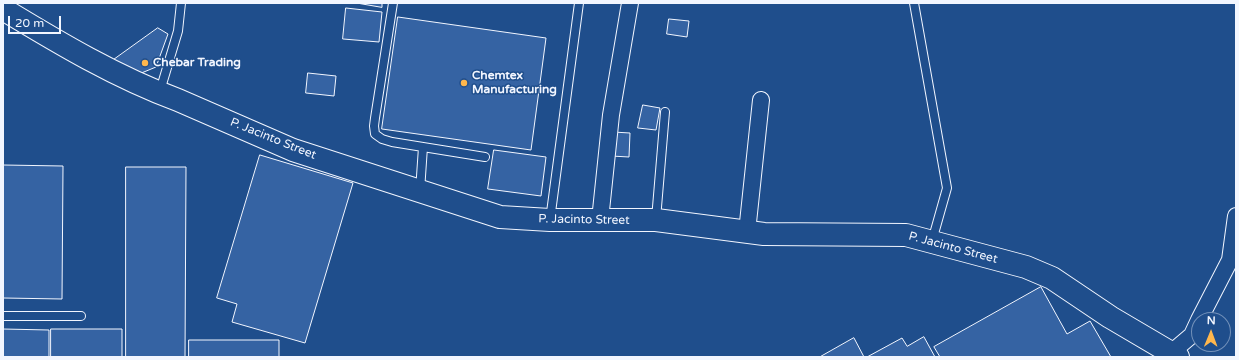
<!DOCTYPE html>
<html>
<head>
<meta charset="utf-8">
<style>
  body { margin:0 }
  #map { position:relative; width:1239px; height:360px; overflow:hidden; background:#1f4e8c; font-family:"Varela Round",sans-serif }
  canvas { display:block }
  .frame { position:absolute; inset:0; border:4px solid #f2f6ff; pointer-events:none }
  .north { position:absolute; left:1191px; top:312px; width:40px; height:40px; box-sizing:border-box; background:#1f4e8c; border:1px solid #7391ba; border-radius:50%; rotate:1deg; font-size:11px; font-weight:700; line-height:16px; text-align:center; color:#f2f6ff }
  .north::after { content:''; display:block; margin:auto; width:14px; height:18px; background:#ffb74d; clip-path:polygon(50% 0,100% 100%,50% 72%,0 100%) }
  .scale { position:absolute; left:8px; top:16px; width:53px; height:18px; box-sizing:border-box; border:2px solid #f2f6ff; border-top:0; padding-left:5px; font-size:12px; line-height:14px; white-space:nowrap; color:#f2f6ff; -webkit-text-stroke:3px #1f4e8c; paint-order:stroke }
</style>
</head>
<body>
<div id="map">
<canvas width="1239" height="360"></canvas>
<div class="frame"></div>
<div class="north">N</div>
<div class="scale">20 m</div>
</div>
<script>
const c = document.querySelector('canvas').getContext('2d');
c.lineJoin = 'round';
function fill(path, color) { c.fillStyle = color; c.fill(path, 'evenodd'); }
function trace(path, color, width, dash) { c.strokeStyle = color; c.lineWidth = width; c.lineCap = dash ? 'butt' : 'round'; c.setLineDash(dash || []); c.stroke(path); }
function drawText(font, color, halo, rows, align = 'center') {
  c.font = font + ' "Varela Round",sans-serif'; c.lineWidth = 3; c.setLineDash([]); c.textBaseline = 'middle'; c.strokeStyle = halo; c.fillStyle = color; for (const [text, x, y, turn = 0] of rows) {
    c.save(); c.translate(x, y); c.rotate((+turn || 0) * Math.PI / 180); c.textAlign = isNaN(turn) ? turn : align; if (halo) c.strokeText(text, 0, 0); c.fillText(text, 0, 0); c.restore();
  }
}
const building = new Path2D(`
  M357 3H382V7Z
  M346 8 382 12 379 42 343 39Z
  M398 17 546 38 531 150 382 129Z
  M669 19 689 21 687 37 667 34Z
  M158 28 168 34 156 67 139 74 112 61Z
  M308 73 336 76 334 96 306 93Z
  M643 105 660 108 656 130 638 128Z
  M613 132 630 133 629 157 611 156Z
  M494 150 546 157 541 196 488 189Z
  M260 155 353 183 305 343 232 322 237 304 217 298Z
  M3 165 63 166 62 299 3 298Z
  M126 167H186L185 357H126Z
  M1041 287 1067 334 1090 321 1111 357H940L934 347Z
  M3 329 49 330V357H3Z
  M51 329H122V357H51Z
  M924 337 935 357H867L902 338 907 346Z
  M854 338 864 357H820Z
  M189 340H279V357H189Z`);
fill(building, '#3563a3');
trace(building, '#f2f6ff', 1);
const lane = new Path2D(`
  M393 3 375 118 374 126 375 134 382 139 392 142 485 157
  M914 3 947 188 932 241
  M160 91 178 31 181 3
  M420 191 423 147
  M656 219 665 112
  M550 220 579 3
  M3 316H81`);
const street = new Path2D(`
  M600 220 611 115 630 3
  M747 232 761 100
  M1199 320 1230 260 1236 216
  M1172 352 1192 335 1199 320`);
const secondary = new Path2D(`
  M3 9C59 43 116 77 178 100L293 150 500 217 550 220H656L764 234 906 235 1026 267 1052 278 1110 317 1178 357`);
trace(lane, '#f2f6ff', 10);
trace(street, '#f2f6ff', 18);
trace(secondary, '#f2f6ff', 24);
trace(lane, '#1f4e8c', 8);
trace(street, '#1f4e8c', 16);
trace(secondary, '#1f4e8c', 22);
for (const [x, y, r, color] of [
  [145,63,4,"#ffb74d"],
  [464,83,4,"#ffb74d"]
]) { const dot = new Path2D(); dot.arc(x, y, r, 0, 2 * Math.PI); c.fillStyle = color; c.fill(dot); trace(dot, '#1f4e8c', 1.5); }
drawText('bold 12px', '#f2f6ff', '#1f4e8c', [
  ["Chebar Trading",153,63],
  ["Chemtex",472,76],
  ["Manufacturing",472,90]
], 'left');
drawText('12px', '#f2f6ff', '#1f4e8c', [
  ["P. Jacinto Street",273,139,22],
  ["P. Jacinto Street",584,220,1],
  ["P. Jacinto Street",953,248,15]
]);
</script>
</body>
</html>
